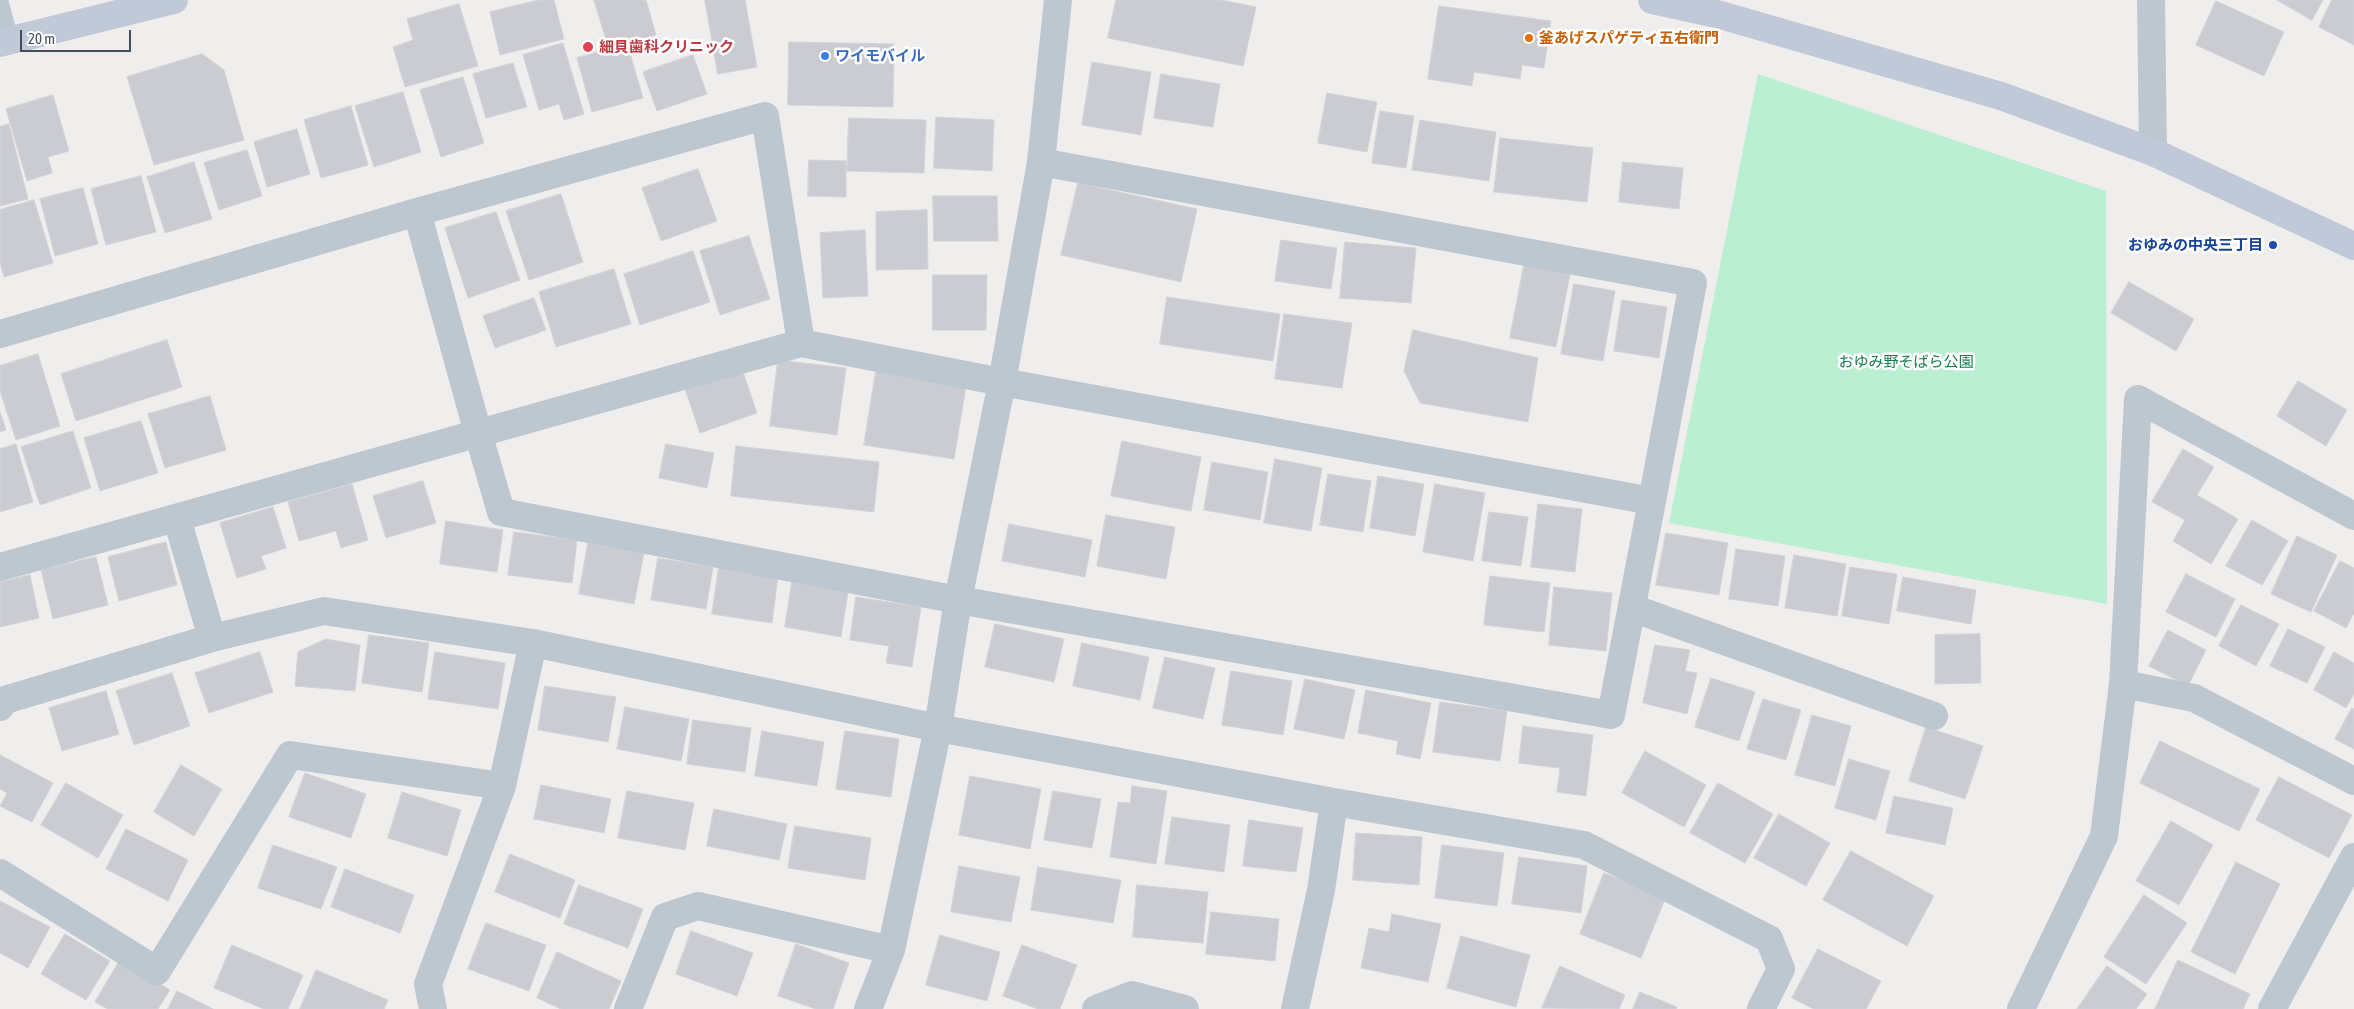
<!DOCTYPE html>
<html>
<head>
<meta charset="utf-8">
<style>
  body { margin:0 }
  #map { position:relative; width:2354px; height:1009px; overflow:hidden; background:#f0eded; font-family:"Asap Condensed",sans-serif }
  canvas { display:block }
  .scale { position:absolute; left:20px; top:30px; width:111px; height:22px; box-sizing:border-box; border:2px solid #454f5b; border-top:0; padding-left:6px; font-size:15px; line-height:18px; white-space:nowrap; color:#454f5b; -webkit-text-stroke:4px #fff; paint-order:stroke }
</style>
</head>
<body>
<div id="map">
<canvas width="2354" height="1009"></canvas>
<div class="scale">20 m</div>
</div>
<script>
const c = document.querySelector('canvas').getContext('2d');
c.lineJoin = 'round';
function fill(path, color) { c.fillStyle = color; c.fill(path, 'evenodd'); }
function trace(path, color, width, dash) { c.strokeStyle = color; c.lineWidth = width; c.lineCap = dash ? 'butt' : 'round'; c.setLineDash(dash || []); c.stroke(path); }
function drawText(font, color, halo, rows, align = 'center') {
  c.font = font + ' "Asap Condensed","Noto Sans JP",sans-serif'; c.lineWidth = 5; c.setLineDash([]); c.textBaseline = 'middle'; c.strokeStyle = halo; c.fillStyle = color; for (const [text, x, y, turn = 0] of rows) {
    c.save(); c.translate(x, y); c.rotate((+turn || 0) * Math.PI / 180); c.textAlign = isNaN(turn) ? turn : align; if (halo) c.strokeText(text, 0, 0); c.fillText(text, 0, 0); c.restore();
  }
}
fill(new Path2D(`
  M1758 74 2106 191 2107 604 1669 523Z`), '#baefd1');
const building = new Path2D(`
  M539 0H554L564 39 500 55 490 12Z
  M594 0H646L656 35 609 48Z
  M705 0H745L757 67 718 74Z
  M1116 0H1221L1256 7 1243 66 1108 38Z
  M2277 0H2323L2312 20Z
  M2332 0H2354V45L2319 27Z
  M2216 1 2284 32 2264 76 2196 45Z
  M459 4 478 66 405 87 393 47 413 40 407 19Z
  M1439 6 1551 21 1544 68 1522 65 1520 79 1474 72 1472 86 1428 79Z
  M789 42 894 44 893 107 788 105Z
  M563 43 584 114 564 120 559 104 539 110 523 55Z
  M627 43 643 98 592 112 577 58Z
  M202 54 224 70 244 140 154 165 127 77Z
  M693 55 707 94 657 111 643 72Z
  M1092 62 1151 72 1141 135 1082 125Z
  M513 63 527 107 486 118 473 74Z
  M1161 74 1220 84 1213 127 1154 118Z
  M463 77 484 143 441 157 420 90Z
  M403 92 421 152 374 167 355 106Z
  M1327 93 1377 102 1367 152 1318 143Z
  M53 95 69 151 48 157 52 173 27 181 6 109Z
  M351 106 368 165 321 178 304 120Z
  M1380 111 1414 116 1406 168 1372 163Z
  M936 117 994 120 992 171 934 168Z
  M849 118 926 120 924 173 847 171Z
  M1420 120 1496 132 1489 181 1412 170Z
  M9 124 28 199 0 206V127Z
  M297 129 310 174 267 187 254 142Z
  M1500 138 1593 148 1587 202 1494 192Z
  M247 150 262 196 219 210 204 163Z
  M809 160 846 161V197L808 196Z
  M194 162 212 219 165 233 147 177Z
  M1623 162 1683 168 1679 209 1619 202Z
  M698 169 717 221 661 241 642 188Z
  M141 176 156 232 106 245 91 189Z
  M1078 183 1197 209 1181 282 1061 255Z
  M83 188 98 244 55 256 40 199Z
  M561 194 583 262 529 280 506 211Z
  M933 196H997L998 241H934Z
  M34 200 53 263 4 277 0 263V210Z
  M927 210 928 269 876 270V212Z
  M496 212 520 280 468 298 445 228Z
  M865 230 868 296 823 298 820 233Z
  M749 236 770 299 720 315 700 251Z
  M1281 240 1337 248 1331 289 1275 281Z
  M1345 242 1416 248 1411 303 1340 298Z
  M693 251 710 302 640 325 624 274Z
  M1524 265 1570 274 1556 347 1510 338Z
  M614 269 631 324 556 347 539 292Z
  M933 275H987L986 330H933Z
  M2129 282 2194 319 2176 351 2111 313Z
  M1574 284 1615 291 1603 361 1561 354Z
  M1167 297 1280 314 1273 361 1160 344Z
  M534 298 546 330 495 348 483 316Z
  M1622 300 1667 307 1659 358 1614 351Z
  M1284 314 1352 323 1342 388 1275 379Z
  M1413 330 1538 358 1528 422 1420 403 1404 371Z
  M167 340 182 387 76 421 61 374Z
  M38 354 60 426 16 440 0 391V366Z
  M778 360 846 368 837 435 770 426Z
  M742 369 757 413 700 433 685 389Z
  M876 371 966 386 954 459 864 445Z
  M2298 381 2347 410 2326 446 2277 416Z
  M210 396 226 450 165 468 148 414Z
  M0 412 6 430 0 432Z
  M141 421 158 473 100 491 84 438Z
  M73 431 91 488 40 505 21 447Z
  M1122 441 1201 457 1191 511 1111 496Z
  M16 444 33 502 0 512V449Z
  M666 444 714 453 707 488 659 478Z
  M736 446 879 462 874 512 731 496Z
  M2183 449 2214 467 2197 495 2238 519 2211 564 2173 541 2185 520 2152 502Z
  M1275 459 1322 468 1311 531 1264 523Z
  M1212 462 1268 472 1260 520 1204 510Z
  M1328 474 1371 481 1363 532 1320 525Z
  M1378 476 1424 484 1415 536 1370 528Z
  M423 481 436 523 386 538 373 496Z
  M352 484 368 540 341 548 336 531 299 541 288 502Z
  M1435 484 1485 493 1473 561 1423 552Z
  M1538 504 1582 509 1575 572 1531 567Z
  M273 507 286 548 261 556 266 569 237 578 220 523Z
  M1489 512 1528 517 1521 566 1482 561Z
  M1106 515 1175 527 1166 579 1097 566Z
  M2252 520 2288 541 2262 585 2226 566Z
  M446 521 503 530 497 572 440 564Z
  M1009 524 1092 540 1085 577 1002 561Z
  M514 532 577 540 572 583 508 575Z
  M1666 533 1728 543 1719 595 1656 585Z
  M2297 536 2337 555 2311 612 2271 594Z
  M166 542 177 585 119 601 108 557Z
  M588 543 644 553 634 604 579 594Z
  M1736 549 1785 556 1778 606 1729 599Z
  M1794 555 1846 564 1837 616 1785 608Z
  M96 557 108 605 53 619 41 570Z
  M658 558 713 567 706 609 651 600Z
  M2340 561 2354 568V613L2346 628 2314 611Z
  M719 567 778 576 772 623 712 614Z
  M1850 567 1897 574 1889 624 1842 616Z
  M2186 574 2235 599 2216 637 2166 612Z
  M30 575 39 618 0 627V582Z
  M1490 576 1550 583 1544 632 1484 625Z
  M1903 577 1976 590 1971 624 1897 611Z
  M792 582 848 592 841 637 785 627Z
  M1554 587 1612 593 1606 651 1549 645Z
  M856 597 921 607 912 667 886 663 889 646 850 640Z
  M2241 605 2279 624 2256 666 2219 646Z
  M995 624 1064 639 1054 682 985 667Z
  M2288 629 2325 647 2307 683 2270 666Z
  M2168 630 2206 650 2188 686 2149 666Z
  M1980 634 1981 683 1935 684V635Z
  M369 635 429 643 422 692 362 683Z
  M326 639 360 645 355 691 295 686 298 652Z
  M1082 643 1149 657 1140 700 1073 686Z
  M1655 645 1690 650 1685 671 1697 673 1687 714 1643 703Z
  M260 652 273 692 209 713 195 673Z
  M435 652 505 663 498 709 428 699Z
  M2334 652 2354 663V694L2346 708 2314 690Z
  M1165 657 1215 668 1203 719 1153 708Z
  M1231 671 1292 681 1283 735 1222 725Z
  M172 673 190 726 134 745 116 691Z
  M1711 678 1755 692 1739 741 1695 727Z
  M1305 679 1355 690 1344 739 1294 729Z
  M545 686 616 697 608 742 538 730Z
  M1366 690 1431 703 1420 759 1396 754 1398 741 1358 733Z
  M106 691 119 734 62 751 49 708Z
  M1763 699 1801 710 1786 760 1747 749Z
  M1440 702 1507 711 1500 761 1433 752Z
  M625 707 689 719 681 761 617 749Z
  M2352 708 2354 709V749L2335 739Z
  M1812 715 1851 726 1835 786 1795 775Z
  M693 720 751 728 745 772 687 764Z
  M1523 726 1593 735 1586 796 1557 792 1560 768 1519 763Z
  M1926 727 1983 746 1965 799 1909 781Z
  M762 731 824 742 817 786 755 776Z
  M845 731 899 739 891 797 836 789Z
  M2160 741 2260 789 2239 831 2140 783Z
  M1645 751 1706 785 1684 827 1622 793Z
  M0 755 53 783 32 822 0 806 7 793 0 789Z
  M1849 759 1890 771 1876 820 1835 808Z
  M181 765 222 789 194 836 154 812Z
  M305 773 366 794 351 838 289 817Z
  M970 776 1041 789 1030 849 959 835Z
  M2279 777 2352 815 2329 858 2256 820Z
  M66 783 123 815 98 858 41 825Z
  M1718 783 1773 814 1745 863 1690 833Z
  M541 785 611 799 604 833 534 819Z
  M1132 786 1167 791 1156 864 1110 857 1118 802 1130 803Z
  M627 791 694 803 685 850 618 838Z
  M1053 791 1101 799 1092 848 1044 840Z
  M402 792 461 810 447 856 388 838Z
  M1894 796 1953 808 1945 845 1886 833Z
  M714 809 787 824 779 860 707 846Z
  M1779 814 1830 843 1806 886 1754 858Z
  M1172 817 1230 825 1224 872 1165 864Z
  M1249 820 1303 828 1296 872 1243 866Z
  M2171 821 2213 845 2179 905 2136 881Z
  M795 826 871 838 865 880 788 868Z
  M126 829 188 860 168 901 106 869Z
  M1356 833 1422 837 1419 885 1353 880Z
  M273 845 337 867 321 909 258 888Z
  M1442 845 1504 853 1497 906 1435 898Z
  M1851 851 1934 896 1907 946 1823 900Z
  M510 854 575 880 560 918 495 892Z
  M1519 857 1587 866 1581 913 1512 904Z
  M2236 862 2280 884 2235 974 2191 952Z
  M959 866 1020 877 1011 922 951 912Z
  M1038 867 1121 880 1113 923 1031 910Z
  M345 869 414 895 400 933 331 907Z
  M1604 873 1666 897 1641 958 1580 934Z
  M579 885 643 909 628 948 564 924Z
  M1137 885 1208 892 1203 943 1133 937Z
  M2144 895 2187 923 2146 984 2104 957Z
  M0 901 50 927 28 968 0 953Z
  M1211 912 1279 919 1275 961 1206 954Z
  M1392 914 1441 924 1428 982 1361 968 1369 928 1389 932Z
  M486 923 546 945 529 991 468 969Z
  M691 931 753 953 737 996 676 974Z
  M65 934 110 961 86 1000 41 974Z
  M940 935 1000 952 987 1001 926 985Z
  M1461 936 1530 955 1516 1007 1447 988Z
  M796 944 849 963 833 1009H816L778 996Z
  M232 945 303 975 288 1009H264L214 988Z
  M1022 945 1077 965 1060 1009H1038L1003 996Z
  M1818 949 1881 981 1866 1009H1814L1792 998Z
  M557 952 621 981 609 1009H561L537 998Z
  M120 960 170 990 158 1009H108L95 1002Z
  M2178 960 2250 994 2243 1009H2155Z
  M1560 966 1625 995 1619 1009 1542 1008Z
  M2107 966 2147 994 2136 1009H2077Z
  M316 970 388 1000 384 1009H300Z
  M177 991 213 1009H168Z
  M1640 992 1677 1007 1676 1009H1633Z`);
fill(building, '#caccd2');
trace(building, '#d1d3d9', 1);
trace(new Path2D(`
  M0 0 11 40`), '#bdc7d0', 16);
trace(new Path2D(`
  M2151 0 2153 152
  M417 212 478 433 501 512 958 600 1611 715 1652 501
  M0 334 417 212 765 116 801 343 1002 382 1652 501 1693 283 1041 162
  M177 519 212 638
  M0 567 801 343
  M1632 608 1934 716
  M2123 684 2194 698 2354 781
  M0 707 5 700 212 638 324 611 533 643 938 728 1334 802 1584 845 1769 939 1781 969 1761 1009
  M0 873 157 971 290 755 502 786
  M433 1009 428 984 502 786 533 643
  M628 1009 665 917 698 906 891 950
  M868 1009 891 950 938 728 958 600 1002 382 1041 162 1058 0
  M1096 1009 1132 995 1185 1009
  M1295 1009 1321 890 1334 802
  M2021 1009 2104 836 2123 684 2138 399 2354 516
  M2272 1009 2354 857`), '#bdc7d0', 28);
trace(new Path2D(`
  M1652 0 1717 14 2001 96 2153 152 2354 246
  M0 43 174 0`), '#bfc9d7', 28);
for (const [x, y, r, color] of [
  [1529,38,5,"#e8710a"],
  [588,47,6,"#e0444e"],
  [825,56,5,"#3f7fe0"],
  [2273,245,5,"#1a4fb4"]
]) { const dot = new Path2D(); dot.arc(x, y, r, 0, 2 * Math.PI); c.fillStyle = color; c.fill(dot); trace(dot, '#fff', 2); }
drawText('bold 15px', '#c56008', '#fff', [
  ["釜あげスパゲティ五右衛門",1539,38]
], 'left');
drawText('bold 15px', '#be3a42', '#fff', [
  ["細貝歯科クリニック",599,47]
], 'left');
drawText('bold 15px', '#366cbe', '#fff', [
  ["ワイモバイル",835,56]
], 'left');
drawText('bold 15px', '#164399', '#fff', [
  ["おゆみの中央三丁目",2263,245]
], 'right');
drawText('15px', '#157c4e', '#fff', [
  ["おゆみ野そばら公園",1906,362]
]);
</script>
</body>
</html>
